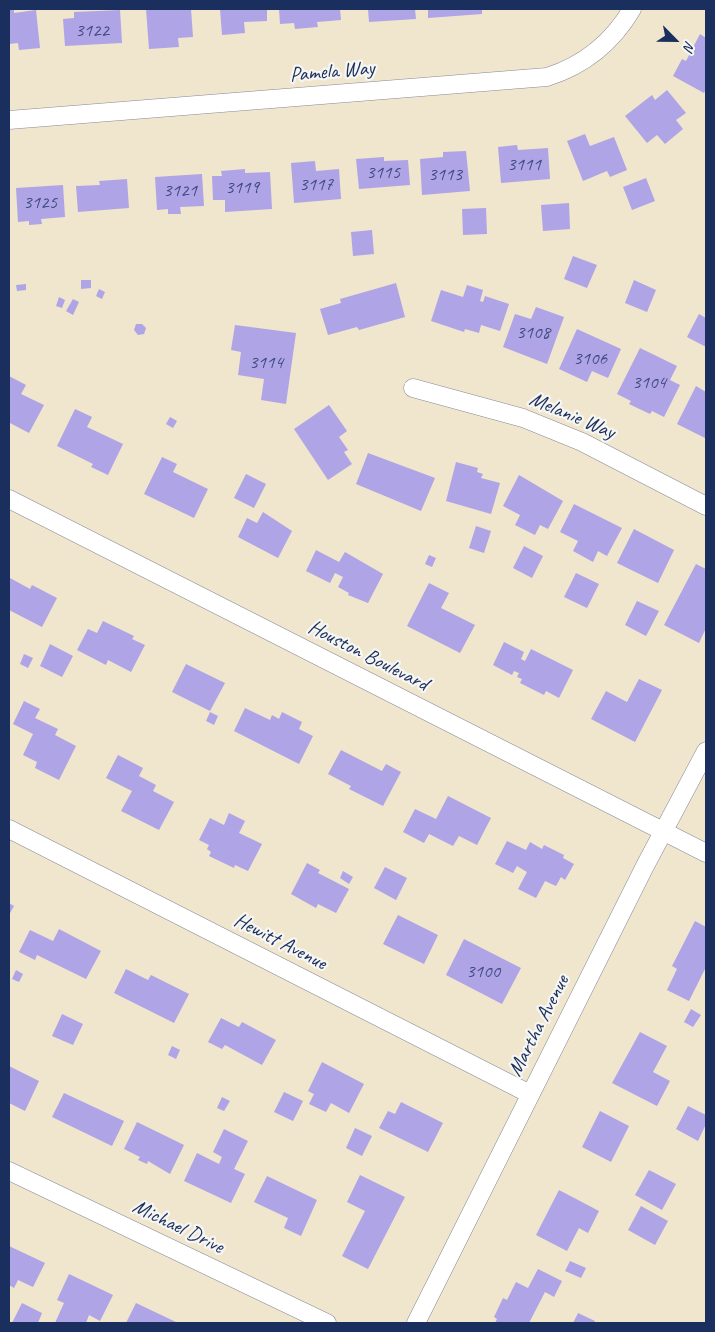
<!DOCTYPE html>
<html>
<head>
<meta charset="utf-8">
<style>
  body { margin:0 }
  #map { position:relative; width:715px; height:1332px; overflow:hidden; background:#f0e5cd; font-family:Caveat,sans-serif }
  canvas { display:block }
  .frame { position:absolute; inset:0; border:10px solid #1b2f5e; pointer-events:none }
  .north { position:absolute; left:650px; top:15px; width:50px; height:50px; -webkit-text-stroke:4px #f6f6f2; paint-order:stroke; rotate:113deg; font-size:14px; font-weight:700; line-height:20px; text-align:center; color:#1b2f5e }
  .north::after { content:''; display:block; margin:auto; width:18px; height:22px; background:#1b2f5e; clip-path:polygon(50% 0,100% 100%,50% 72%,0 100%) }
</style>
</head>
<body>
<div id="map">
<canvas width="715" height="1332"></canvas>
<div class="frame"></div>
<div class="north">N</div>
</div>
<script>
const c = document.querySelector('canvas').getContext('2d');
c.lineJoin = 'round';
function fill(path, color) { c.fillStyle = color; c.fill(path, 'evenodd'); }
function trace(path, color, width, dash) { c.strokeStyle = color; c.lineWidth = width; c.lineCap = dash ? 'butt' : 'round'; c.setLineDash(dash || []); c.stroke(path); }
function drawText(font, color, halo, rows, align = 'center') {
  c.font = font + ' Caveat,sans-serif'; c.lineWidth = 4.5; c.setLineDash([]); c.textBaseline = 'middle'; c.strokeStyle = halo; c.fillStyle = color; for (const [text, x, y, turn = 0] of rows) {
    c.save(); c.translate(x, y); c.rotate((+turn || 0) * Math.PI / 180); c.textAlign = isNaN(turn) ? turn : align; if (halo) c.strokeText(text, 0, 0); c.fillText(text, 0, 0); c.restore();
  }
}
fill(new Path2D(`
  M9 9H14V13L36 10 40 48 19 50 18 43 9 44Z
  M146 9H191L193 37 178 38 179 47 149 49Z
  M220 9H267V21L244 22 245 33 222 35Z
  M279 9H340L341 20 317 22 318 27 295 29 294 23 280 24Z
  M368 9H415L416 19 369 22Z
  M428 9H482V14L428 18Z
  M120 10 122 43 65 46 63 19 74 18V12Z
  M700 34 706 38V89L704 93 673 76 682 59 686 61Z
  M667 90 686 113 676 120 683 129 665 144 657 135 647 143 625 116 652 95 655 100Z
  M585 134 590 146 614 137 627 170 610 177 607 171 583 181 567 141Z
  M517 145 518 150 548 148 550 179 501 183 498 147Z
  M466 151 470 191 422 195 420 159 443 157V152Z
  M384 157V161L408 160 410 185 359 189 356 159Z
  M315 161 316 171 339 169 341 199 294 203 291 163Z
  M245 169V173L270 172 272 209 225 212V200H213L212 176H222L221 171Z
  M202 174 204 206 180 207 181 214H168V209L157 210 155 177Z
  M646 178 655 201 632 210 623 187Z
  M127 179 129 208 78 212 76 186 100 185 99 181Z
  M63 185 65 217 41 219 42 224 29 225V221L18 222 16 188Z
  M569 203 570 229 543 231 541 205Z
  M486 208 487 234 463 235 462 209Z
  M372 230 374 254 353 256 351 232Z
  M573 256 597 265 587 288 564 279Z
  M81 280H91V288L81 289Z
  M634 280 656 290 647 312 625 303Z
  M396 283 405 317 359 330 357 327 328 335 320 309 341 303 340 299Z
  M26 284V290L17 291 16 285Z
  M467 285 483 290 480 301 483 302 485 296 509 304 500 331 481 325 479 333 465 329 464 332 431 321 441 290 463 297Z
  M99 289 105 292 102 299 96 296Z
  M59 297 65 300 62 308 56 306Z
  M73 299 79 302 73 315 66 311Z
  M536 307 564 317 547 364 503 347 515 314 531 319Z
  M699 314 706 318V347L687 337Z
  M136 324H142L146 328 144 334 138 335 134 330Z
  M235 325 296 333 286 404 261 400 264 379 238 375 241 352 231 350Z
  M577 329 621 349 608 378 592 371 587 382 559 369Z
  M640 348 677 366 670 380 680 385 664 417 652 411 650 414 629 404 631 401 617 394Z
  M9 376 26 385 21 394 44 405 29 433 10 423 9 426Z
  M696 386 706 392 705 438 677 424Z
  M329 405 347 431 339 437 348 450 344 452 352 464 328 480 294 429Z
  M75 409 92 417 87 427 123 444 108 475 91 467 93 464 57 446Z
  M170 417 177 421 173 428 166 424Z
  M368 453 435 478 421 511 356 484Z
  M162 457 177 464 173 472 208 489 194 518 144 494Z
  M456 462 478 468 477 472 483 474 481 478 500 483 491 514 446 501Z
  M246 474 266 484 254 508 234 498Z
  M519 475 563 501 548 529 540 525 535 535 515 525 520 515 503 506Z
  M574 504 622 528 607 556 598 551 593 562 573 551 578 541 560 532Z
  M263 512 292 531 278 558 238 537 247 518 257 523Z
  M476 526 491 531 484 553 469 548Z
  M634 529 674 550 658 583 617 563Z
  M524 546 543 556 532 578 513 568Z
  M316 550 339 562 345 552 383 574 368 603 348 595 349 593 338 587 343 577 335 573 330 583 306 571Z
  M429 555 436 558 432 567 425 564Z
  M696 564 706 569V628L699 643 664 625Z
  M576 573 599 584 587 608 564 597Z
  M10 578 30 589 32 585 57 598 42 627 9 610Z
  M429 583 449 593 441 608 475 625 460 653 407 626Z
  M637 601 659 611 646 636 625 625Z
  M103 621 134 636 132 639 145 645 131 672 108 660 106 665 77 650 88 629 97 633Z
  M504 642 524 652 521 659 525 661 531 649 573 670 559 698 546 691 544 695 520 683 522 679 517 677 519 673 514 671 512 675 493 665Z
  M50 644 73 656 62 677 40 666Z
  M24 654 33 658 28 668 20 664Z
  M186 664 225 683 210 711 172 692Z
  M639 679 662 690 635 742 591 719 606 691 627 702Z
  M24 701 40 709 35 718 58 729 55 735 76 746 59 780 35 768 37 762 23 755 33 734 13 724Z
  M245 708 270 720 272 715 279 719 282 712 302 722 299 729 313 736 299 764 234 731Z
  M210 712 218 716 214 725 206 721Z
  M341 750 382 771 386 764 401 772 383 806 349 789 351 786 328 774Z
  M118 755 143 768 139 776 156 785 153 791 174 802 159 830 121 811 132 791 106 778Z
  M448 796 491 818 477 845 459 836 453 846 429 834 424 843 403 832 415 809 436 819Z
  M229 813 245 821 239 833 262 844 248 871 235 865 234 868 209 856 211 852 207 849 209 845 199 840 210 818 224 825Z
  M507 841 526 850 530 842 542 849 544 845 564 855 563 858 574 864 565 880 561 877 556 886 545 881 536 898 518 889 527 872 517 866 513 873 495 864Z
  M307 863 320 870 318 873 349 889 336 913 318 904 316 908 291 894Z
  M385 867 407 878 396 900 374 888Z
  M343 871 353 877 349 884 340 878Z
  M9 903 14 906 9 915Z
  M398 915 438 935 424 964 383 944Z
  M695 921 706 927V967L689 1001 667 990 677 969 672 966Z
  M59 929 101 951 86 979 37 955 35 960 19 952 30 930 53 941Z
  M464 939 521 968 502 1004 446 975Z
  M126 969 148 980 151 975 189 994 174 1023 114 993Z
  M16 970 23 974 19 982 12 979Z
  M691 1009 701 1015 693 1027 684 1022Z
  M62 1014 83 1024 73 1045 52 1036Z
  M221 1018 239 1027 242 1022 276 1040 262 1065 225 1045 222 1049 208 1042Z
  M640 1032 667 1046 653 1072 670 1081 657 1106 612 1083Z
  M172 1046 180 1050 176 1059 168 1055Z
  M322 1062 364 1084 349 1113 331 1103 326 1112 309 1104 314 1094 308 1091Z
  M9 1066 39 1081 25 1111 9 1103Z
  M284 1092 303 1101 293 1121 274 1112Z
  M64 1093 124 1121 112 1146 52 1117Z
  M222 1097 230 1101 224 1111 217 1108Z
  M401 1102 443 1123 428 1152 379 1128 388 1111 395 1114Z
  M688 1106 706 1115V1124L698 1141 676 1129Z
  M600 1111 629 1126 611 1162 582 1147Z
  M137 1122 184 1145 170 1174 148 1161 147 1164 138 1160 140 1157 124 1149Z
  M355 1128 372 1136 362 1156 346 1148Z
  M224 1129 248 1141 234 1169 245 1174 231 1203 184 1181 197 1153 219 1164 222 1157 213 1152Z
  M649 1170 676 1184 662 1210 635 1195Z
  M360 1175 405 1197 368 1269 342 1256 365 1211 347 1202Z
  M267 1176 317 1200 301 1236 284 1228 288 1218 254 1202Z
  M559 1190 599 1211 588 1233 579 1228 567 1251 536 1235Z
  M641 1206 668 1221 655 1245 628 1230Z
  M9 1246 45 1263 33 1287 18 1280 14 1288 9 1285Z
  M570 1261 586 1268 581 1278 565 1271Z
  M538 1269 562 1281 554 1297 545 1292 529 1323H495L497 1319 494 1317 503 1298 507 1300 516 1282 528 1288Z
  M69 1274 113 1295 100 1321 89 1315 86 1323H55L64 1303 57 1300Z
  M22 1303 42 1313 38 1323H12Z
  M136 1303 178 1323H126Z
  M578 1313 595 1321 594 1323H573Z`), '#afa4e6');
const minor = new Path2D(`
  M9 120 547 77C585 65 612 43 632 9
  M413 388 523 418 582 442 706 506
  M9 499 706 853
  M9 829 530 1094
  M9 1171 327 1323
  M416 1323 645 866 706 751`);
trace(minor, '#868a96', 19);
trace(minor, '#fff', 18);
drawText('19px', '#404c80', null, [
  ["3122",92,31],
  ["3111",524,165],
  ["3115",383,173],
  ["3113",445,175],
  ["3117",316,185],
  ["3119",242,188],
  ["3121",180,191],
  ["3125",40,203],
  ["3108",533,333],
  ["3106",590,359],
  ["3114",266,363],
  ["3104",649,383],
  ["3100",483,972]
]);
drawText('21px', '#1b2f5e', '#f6f6f2', [
  ["Pamela Way",332,72,-5],
  ["Melanie Way",572,416,23],
  ["Houston Boulevard",368,656,27],
  ["Hewitt Avenue",280,942,27],
  ["Martha Avenue",539,1026,-63],
  ["Michael Drive",178,1227,26]
]);
</script>
</body>
</html>
